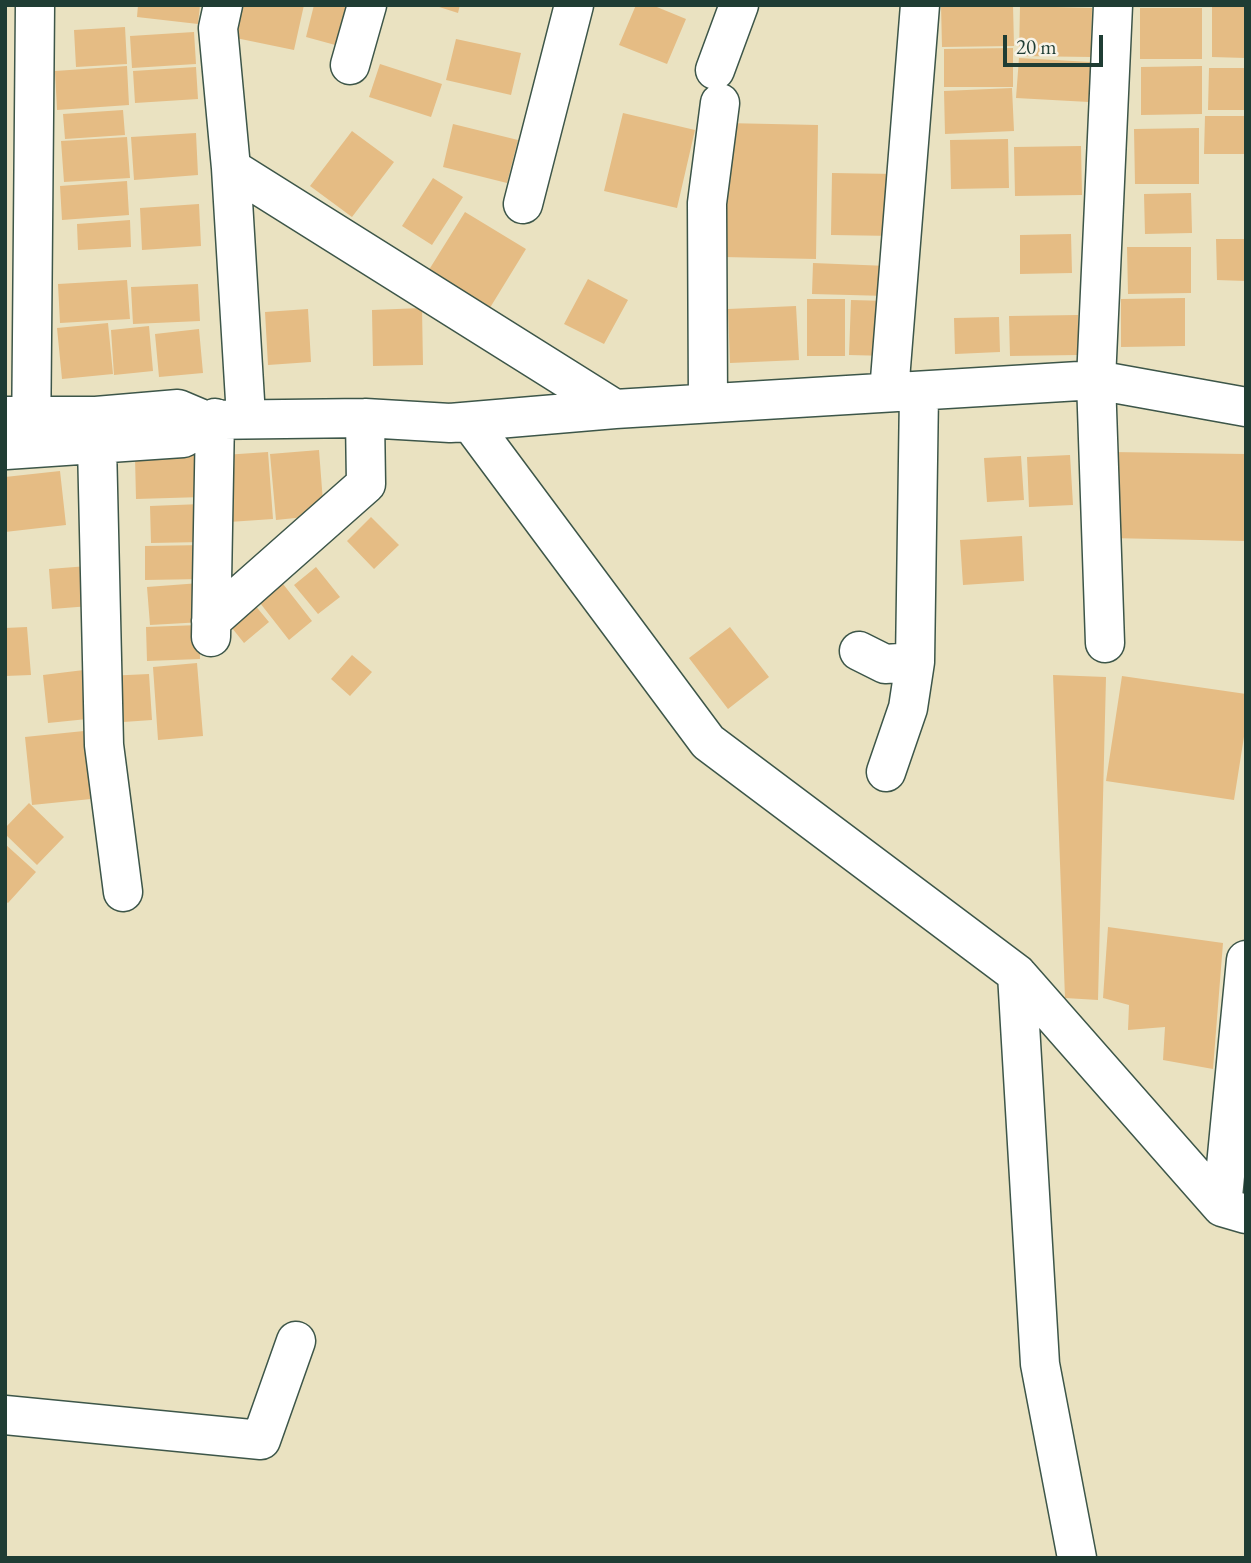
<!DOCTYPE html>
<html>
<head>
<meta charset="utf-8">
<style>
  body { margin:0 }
  #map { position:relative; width:1251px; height:1563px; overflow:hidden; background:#eae2c1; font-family:"EB Garamond",serif }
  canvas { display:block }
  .frame { position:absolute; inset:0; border:7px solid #1f3d34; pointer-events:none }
  .scale { position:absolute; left:1003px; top:35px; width:100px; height:32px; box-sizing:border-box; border:4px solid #1f3d34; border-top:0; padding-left:9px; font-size:21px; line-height:24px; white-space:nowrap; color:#1f3d34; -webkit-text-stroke:5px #f7f3e8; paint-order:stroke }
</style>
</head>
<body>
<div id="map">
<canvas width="1251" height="1563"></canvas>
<div class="frame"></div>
<div class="scale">20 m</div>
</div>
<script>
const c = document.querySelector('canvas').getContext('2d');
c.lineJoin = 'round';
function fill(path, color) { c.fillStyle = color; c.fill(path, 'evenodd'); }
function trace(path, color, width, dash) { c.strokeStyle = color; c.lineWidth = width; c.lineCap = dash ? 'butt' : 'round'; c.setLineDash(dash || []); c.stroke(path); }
fill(new Path2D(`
  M138 5H200L198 24 137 17Z
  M238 5H304L294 50 231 37Z
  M314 5H350L339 46 306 37Z
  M433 5H460L458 13Z
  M636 5H652L686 19 667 64 619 45Z
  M941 5H1013L1014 46 942 47Z
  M1020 6 1092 8 1091 57 1019 56Z
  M1212 7H1246V58L1212 57Z
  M1140 8H1202V59H1140Z
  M125 27 127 64 76 67 74 30Z
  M194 32 196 64 132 68 130 36Z
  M456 39 521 53 511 95 446 80Z
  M1013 48V87H944V49Z
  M1019 58 1091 62 1089 102 1016 98Z
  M380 64 442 84 431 117 369 97Z
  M127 66 129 105 57 110 55 71Z
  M1202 66V114L1141 115V67Z
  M196 67 198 99 135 103 133 71Z
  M1209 68H1246V110H1208Z
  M1012 88 1014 131 945 134 944 91Z
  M123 110 125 135 65 139 63 114Z
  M623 113 695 130 677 208 604 191Z
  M1205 116H1246V154H1204Z
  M725 123 818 125 816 259 723 257Z
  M453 124 518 140 507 183 443 167Z
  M1199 128V184H1135L1134 129Z
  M352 131 394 162 352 217 310 186Z
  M196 133 198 175 134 180 131 137Z
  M127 137 130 178 64 182 61 141Z
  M1008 139 1009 188 951 189 950 140Z
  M1081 146 1082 195 1015 196 1014 147Z
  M832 173 897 174 895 236 831 235Z
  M433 178 463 197 432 245 402 226Z
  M127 181 129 215 62 220 60 186Z
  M1191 193 1192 233 1145 234 1144 194Z
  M199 204 201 246 142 250 140 208Z
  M465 212 526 249 488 311 427 273Z
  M130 220 131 247 78 250 77 224Z
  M1071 234 1072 273 1020 274V235Z
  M1216 239H1246V281L1217 280Z
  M1127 247H1191V293L1128 294Z
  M813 263 888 266 887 296 812 294Z
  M588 279 628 300 604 344 564 324Z
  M127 280 130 319 60 323 58 284Z
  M198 284 200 321 133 324 131 287Z
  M1185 298V346L1121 347V299Z
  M807 299H845V356H807Z
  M851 300 889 301 888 356 849 355Z
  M796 306 799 360 730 363 728 309Z
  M422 308 423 365 373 366 372 310Z
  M308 309 311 362 268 365 265 312Z
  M1078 315V355L1010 356 1009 316Z
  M999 317 1000 352 955 354 954 318Z
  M108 323 113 374 62 379 57 328Z
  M149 326 153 371 114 375 111 330Z
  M199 329 203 373 159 377 155 334Z
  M319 450 324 515 276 520 270 454Z
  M268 452 273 519 229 522 224 455Z
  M1112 452 1246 454V541L1110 538Z
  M202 455 203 497 136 499 135 457Z
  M1070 455 1073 505 1029 507 1027 457Z
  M1021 456 1024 500 987 502 984 458Z
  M60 471 66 525 5 532V477Z
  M202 504 203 542 151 543 150 506Z
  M371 517 399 545 374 569 347 541Z
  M1022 536 1024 581 963 585 960 540Z
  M205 545V579L145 580V546Z
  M88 566 90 606 52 609 49 569Z
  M316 567 340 597 318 614 294 585Z
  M276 575 312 621 289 640 253 594Z
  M200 583 203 622 150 625 147 587Z
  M249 598 269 622 244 643 224 618Z
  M199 625 200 659 147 661 146 627Z
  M27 627 31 675 5 676V628Z
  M730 627 769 677 728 709 689 658Z
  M352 655 372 672 350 696 331 679Z
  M197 663 203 736 158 740 153 667Z
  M92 669 97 718 48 723 43 675Z
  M149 674 152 720 109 723 106 676Z
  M1053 675 1106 677 1098 1000 1065 998Z
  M1122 676 1246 694V724L1234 800 1106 781Z
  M84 731 91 799 32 805 25 737Z
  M29 803 64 837 37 865 5 834V828Z
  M5 844 36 872 8 903 5 901Z
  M1108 927 1223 943 1213 1069 1163 1060 1165 1027 1128 1030 1129 1005 1103 998Z`), '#e5bc84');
const minor = new Path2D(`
  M223 5 218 28 231 168 246 417
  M350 65 367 5
  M715 70 739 5
  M231 168 615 409
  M523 204 574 5
  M889 392 920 5
  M708 403 707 203 720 103
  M5 416H96L178 409 204 420 365 418 450 423 615 409 1096 380 1246 407
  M450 423 470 422 708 742 1017 974 1222 1207 1246 1214
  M97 445 104 745 123 892
  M31 448 35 5
  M6 450 183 438 202 427 204 420
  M211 621 366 484 365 418
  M211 637 215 418
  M1105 643 1096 380 1113 5
  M859 651 885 664 915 662
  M886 772 908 708 915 662 919 393
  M1017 974 1040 1364 1077 1558
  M1222 1207 1246 960
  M5 1415 261 1440 296 1341`);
trace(minor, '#3d5649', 41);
trace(minor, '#fff', 38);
</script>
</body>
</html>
